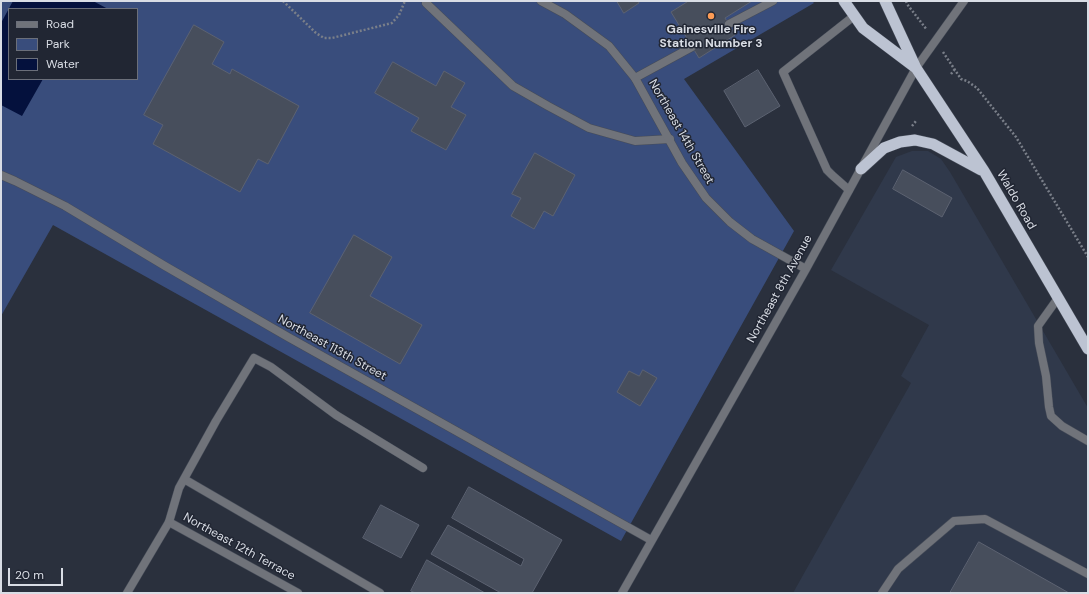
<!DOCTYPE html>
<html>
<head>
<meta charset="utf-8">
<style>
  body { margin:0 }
  #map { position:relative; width:1089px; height:594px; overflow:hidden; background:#2a303d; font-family:"DM Sans",sans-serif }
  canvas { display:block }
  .frame { position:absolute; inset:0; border:2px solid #d9dde5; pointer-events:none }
  .legend { position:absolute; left:8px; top:8px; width:130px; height:72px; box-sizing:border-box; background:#212633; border:1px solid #6b6f7a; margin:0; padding:5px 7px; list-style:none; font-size:12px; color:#d9dde5 }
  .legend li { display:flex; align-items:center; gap:8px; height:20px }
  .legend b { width:20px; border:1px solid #6b6f7a }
  .scale { position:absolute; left:8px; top:568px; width:55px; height:18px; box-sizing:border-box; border:2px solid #d9dde5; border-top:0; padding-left:5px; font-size:12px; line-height:14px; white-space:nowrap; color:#d9dde5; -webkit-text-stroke:3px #212633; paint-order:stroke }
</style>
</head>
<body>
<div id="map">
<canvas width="1089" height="594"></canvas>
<div class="frame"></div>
<ul class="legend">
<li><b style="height:5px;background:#70737a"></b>Road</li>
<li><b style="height:11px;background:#394d7c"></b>Park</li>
<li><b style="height:11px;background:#04113d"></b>Water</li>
</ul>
<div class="scale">20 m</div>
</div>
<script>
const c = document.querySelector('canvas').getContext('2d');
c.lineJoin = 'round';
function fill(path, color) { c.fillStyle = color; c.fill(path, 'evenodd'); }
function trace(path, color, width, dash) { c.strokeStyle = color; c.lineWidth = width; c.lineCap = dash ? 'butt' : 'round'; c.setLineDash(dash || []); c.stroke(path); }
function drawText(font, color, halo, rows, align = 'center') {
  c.font = font + ' "DM Sans",sans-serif'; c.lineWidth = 3; c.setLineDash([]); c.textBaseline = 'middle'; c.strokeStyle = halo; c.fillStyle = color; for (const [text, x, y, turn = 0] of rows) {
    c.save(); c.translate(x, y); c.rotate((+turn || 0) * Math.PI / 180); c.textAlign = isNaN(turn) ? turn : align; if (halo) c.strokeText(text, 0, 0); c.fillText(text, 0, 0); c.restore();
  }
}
fill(new Path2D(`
  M912 151H928L941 159 950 172 1088 408V593H793L911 383 901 376 929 325 831 270 896 157Z`), '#30394b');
fill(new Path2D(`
  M1 1H812L814 3 684 79 794 231 621 541 53 225 1 316ZM9 9H137V79H9Z`), '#394d7c');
fill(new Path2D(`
  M13 1H93L108 9H9V79H43L22 116 1 105V23Z`), '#04113d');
const building = new Path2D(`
  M617 1H638L639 3 624 13Z
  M687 1H752L725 18 735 35 699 58 671 12 687 2Z
  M194 25 224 42 212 64 230 74 232 69 299 106 268 164 258 159 240 192 153 144 163 125 144 115Z
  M393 62 436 86 444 71 465 83 451 107 466 115 446 150 411 131 419 118 375 93Z
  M758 70 780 106 745 127 724 91Z
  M535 153 575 175 553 216 544 211 534 229 511 216 521 198 512 194Z
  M903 170 952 198 942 217 893 189Z
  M354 235 392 257 370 296 422 325 400 364 310 313Z
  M643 370 657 378 640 406 617 392 629 371 639 376Z
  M469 487 562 540 532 593H501L431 554 448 525 521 566 524 559 452 518Z
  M381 505 419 525 401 558 363 538Z
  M979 542 1069 593H950Z
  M427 560 485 593H415L411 591Z`);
fill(building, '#474e5c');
trace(building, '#5c6271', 1);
const service = new Path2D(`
  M427 1 426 3 513 86 548 106 589 128 635 141 670 139
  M729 24 773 1
  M635 78 692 47
  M849 190 832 175 827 170 783 72 854 16
  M1058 298 1038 326 1039 343 1046 376 1049 407 1051 416 1062 426 1088 441
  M184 479 380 593
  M169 522 179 488 216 421 254 358 271 367 336 415 423 468
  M882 593 898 569 954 521 985 519 1088 574`);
const minor = new Path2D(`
  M1 175 15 181 65 206 165 266 288 337 651 540
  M127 593 169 522 298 593`);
const tertiary = new Path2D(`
  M541 1 565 14 609 46 635 78 682 163 706 198 730 222 752 239 806 269
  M622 593 806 269 916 68 964 1`);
const trunk = new Path2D(`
  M844 1 863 28 916 68
  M885 1 916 68 984 171 1088 349
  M861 169 884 148 900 142 915 140 933 144 981 170`);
trace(service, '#464c58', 9);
trace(minor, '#464c58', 9);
trace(tertiary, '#464c58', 9);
trace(trunk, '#464c58', 12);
trace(new Path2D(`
  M283 1 316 33 324 38H332L392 23 399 15 405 1
  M906 1 907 4 927 30
  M943 52 961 79 967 81 977 88 1016 137 1088 257
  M951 74 955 69
  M912 126 916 121`), '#7a7f89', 2.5, [2, 2]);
trace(service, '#70737a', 8);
trace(minor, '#70737a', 8);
trace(tertiary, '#70737a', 8);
trace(trunk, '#bcc3d2', 11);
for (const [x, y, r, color] of [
  [711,16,4,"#fd9c55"]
]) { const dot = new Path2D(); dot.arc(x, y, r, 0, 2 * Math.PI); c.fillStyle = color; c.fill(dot); trace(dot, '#212633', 1.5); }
drawText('bold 12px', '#d9dde5', '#212633', [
  ["Gainesville Fire",711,30],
  ["Station Number 3",711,44]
]);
drawText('12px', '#d9dde5', '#212633', [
  ["Northeast 14th Street",681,132,60],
  ["Waldo Road",1016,200,60],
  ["Northeast 8th Avenue",780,289,-61],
  ["Northeast 113th Street",332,348,29],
  ["Northeast 12th Terrace",239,547,29]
]);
</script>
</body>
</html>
